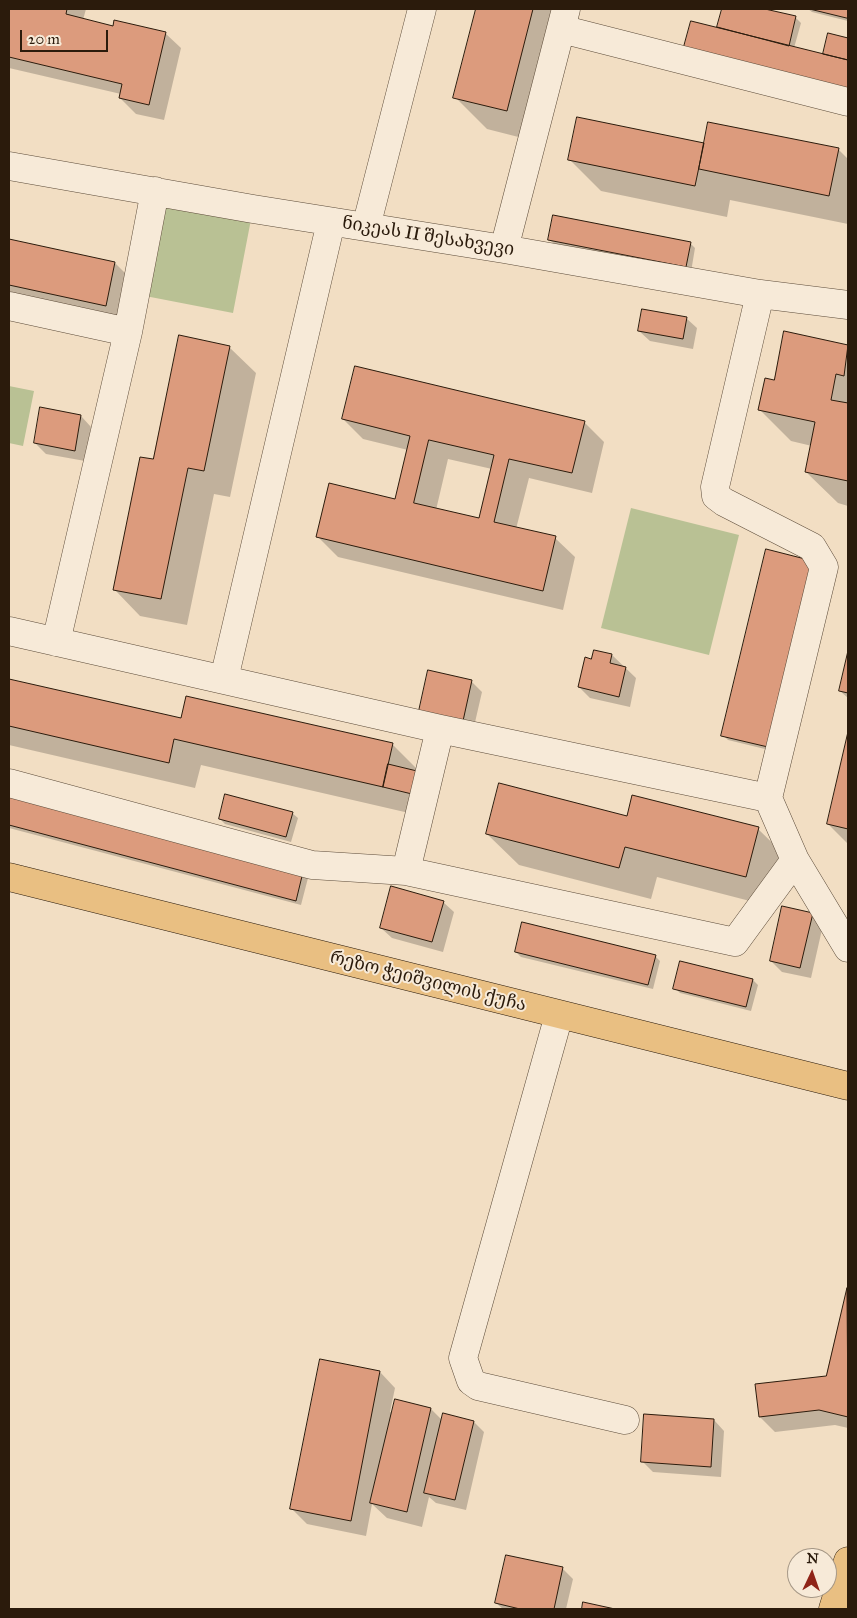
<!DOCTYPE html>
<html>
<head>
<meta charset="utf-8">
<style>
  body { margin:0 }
  #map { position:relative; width:857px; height:1618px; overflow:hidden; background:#f2dec3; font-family:"IM FELL Great Primer",serif }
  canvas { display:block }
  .frame { position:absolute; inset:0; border:10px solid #2b1b0c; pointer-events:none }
  .north { position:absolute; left:787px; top:1548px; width:50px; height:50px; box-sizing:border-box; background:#f7ead8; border:1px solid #a59786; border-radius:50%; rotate:3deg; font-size:14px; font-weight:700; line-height:20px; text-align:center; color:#2b1b0c }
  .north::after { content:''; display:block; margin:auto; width:18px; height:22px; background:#8f2418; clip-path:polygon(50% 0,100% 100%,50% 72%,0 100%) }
  .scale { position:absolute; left:20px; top:30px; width:88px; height:22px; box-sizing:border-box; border:2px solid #2b1b0c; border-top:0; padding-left:6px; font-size:15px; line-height:18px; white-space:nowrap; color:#2b1b0c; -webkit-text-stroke:4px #f7ead8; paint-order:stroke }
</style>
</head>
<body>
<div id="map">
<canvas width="857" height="1618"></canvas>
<div class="frame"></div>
<div class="north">N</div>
<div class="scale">20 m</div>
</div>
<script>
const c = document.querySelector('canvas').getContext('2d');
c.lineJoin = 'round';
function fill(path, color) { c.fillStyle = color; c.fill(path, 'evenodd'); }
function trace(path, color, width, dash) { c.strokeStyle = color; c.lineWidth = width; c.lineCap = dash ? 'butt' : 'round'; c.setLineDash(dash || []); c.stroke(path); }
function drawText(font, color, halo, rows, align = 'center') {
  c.font = font + ' "IM FELL Great Primer","Noto Serif Georgian",serif'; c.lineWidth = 4; c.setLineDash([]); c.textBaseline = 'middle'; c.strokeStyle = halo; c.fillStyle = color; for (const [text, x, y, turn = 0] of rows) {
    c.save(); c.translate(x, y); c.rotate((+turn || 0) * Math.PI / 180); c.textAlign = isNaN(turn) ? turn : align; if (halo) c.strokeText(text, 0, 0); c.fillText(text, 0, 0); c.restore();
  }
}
fill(new Path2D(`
  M155 191 253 209 233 313 135 294Z
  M9 386 34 391 23 446 9 443Z
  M631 508 739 535 709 655 601 628Z`), '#b9c194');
fill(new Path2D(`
  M9 9H35L47 11 48 9H86L83 20 114 27 165 33 181 48 164 120 136 114 120 98 121 94 9 68Z
  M477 9H572L538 142 487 129 455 97Z
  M723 9H760L796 18 801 23 794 48 824 55 829 35 848 39V99L718 29Z
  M808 9H848V21L812 12Z
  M705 144 838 149 848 159V224L730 200 727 217 601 191 570 160Z
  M9 240 115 263 141 289 132 331 9 305Z
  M550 240 690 243 695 248 691 272 555 245Z
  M686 318 697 328 693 349 650 341 639 331Z
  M785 333 848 346V506L838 503 806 472 812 446 791 441 759 409 775 382Z
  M229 347 256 373 230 497 214 494 187 625 140 616 114 589 154 461Z
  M81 416 91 427 85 461 46 454 35 443Z
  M343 419 584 422 604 442 592 493 529 478 516 529 555 538 575 557 563 610 338 557 318 537 396 501 408 450 363 439ZM448 459 492 469 480 520 436 510Z
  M767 551 773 751 728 740 723 735Z
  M612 655 636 678 630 707 590 698 579 687 592 660Z
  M848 657V698L840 691Z
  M9 680 182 720 392 744 418 770 409 813 201 765 195 788 9 745Z
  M471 681 482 692 473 731 431 722Z
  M848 737V844L828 824Z
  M9 796 303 873 308 878 301 905 9 828Z
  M292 813 298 818 291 842 225 824 220 819Z
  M628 817 758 829 790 860 777 908 657 877 651 899 519 865 487 834Z
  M443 902 454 912 443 952 392 938 381 928Z
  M812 915 823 925 811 978 782 972 771 961Z
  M516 952 655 956 660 961 653 989 521 957Z
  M753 980 758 985 751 1011 680 993 675 988Z
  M848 1290V1428L835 1425 775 1432 760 1417 827 1377Z
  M380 1372 395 1388 390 1412 393 1413 395 1400 431 1409 442 1420 474 1422 484 1432 466 1510 436 1503 429 1497 422 1527 387 1518 372 1504 366 1536 307 1524 292 1509Z
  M714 1420 724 1431 721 1477 653 1472 642 1461Z
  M562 1568 573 1579 566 1609H503L496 1603Z`), '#0003');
const building = new Path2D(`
  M9 9H67L66 14 113 26 114 20 166 32 149 105 119 98 122 84 9 57Z
  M476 9H533L507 111 453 98Z
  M722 9H765L796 16 789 46 717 27Z
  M810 9H848V18Z
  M691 21 848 60V96L682 54Z
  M828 33 848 38V60L823 54Z
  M577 117 704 143 695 186 568 160Z
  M708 122 839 148 829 196 699 169Z
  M553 215 691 242 686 267 548 240Z
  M9 239 115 262 106 306 9 285Z
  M642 309 687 317 683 339 638 331Z
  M784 331 848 345 844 376 836 374 831 400 848 403V481L805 472 815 422 758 410 765 378 774 380Z
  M179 335 230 346 204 471 188 468 161 599 113 590 140 457 153 459Z
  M355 366 585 421 572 473 509 459 494 522 556 536 543 591 316 537 329 483 395 499 410 436 342 419ZM429 440 494 455 479 518 414 503Z
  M40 407 81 415 75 451 34 443Z
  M766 549 813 561 768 747 721 736Z
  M594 650 612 654 610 663 626 667 619 697 578 687 585 657 591 659Z
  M848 651V693L839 691Z
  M428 670 472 680 463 721 419 711Z
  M9 679 181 718 186 696 393 743 383 787 174 739 169 763 9 726Z
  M848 732V829L827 824Z
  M388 764 417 771 412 794 383 787Z
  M499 783 627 816 632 795 759 827 746 877 625 847 619 868 486 834Z
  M225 794 293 812 286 837 219 819Z
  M9 795 303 872 296 901 9 825Z
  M391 886 444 901 432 942 380 928Z
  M782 906 813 913 800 968 770 961Z
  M522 922 656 955 648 985 515 952Z
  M680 961 753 979 746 1007 673 989Z
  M847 1288 848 1417 819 1410 759 1417 755 1384 826 1376Z
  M320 1359 380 1371 351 1521 290 1509Z
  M395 1399 431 1408 407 1512 370 1503Z
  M443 1413 474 1421 455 1500 424 1493Z
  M644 1414 714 1419 711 1467 641 1462Z
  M506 1555 563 1567 554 1609H520L495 1603Z
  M583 1602 615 1609H582Z`);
fill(building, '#dc9b7d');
trace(building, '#2b1b0c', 1);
const minor = new Path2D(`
  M561 29 848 102
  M9 166 253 209 504 249 760 294 848 305
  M366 227 422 9
  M504 249 566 9
  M760 294 715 487 716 496 724 502 812 547 824 567 768 798 795 860 848 948
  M9 306 128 332
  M9 631 440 729 768 798
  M56 642 128 332 155 191
  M224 679 331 222
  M9 783 312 865 406 871 735 942 795 860
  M406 871 440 729
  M559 1015 463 1358 471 1381 478 1386 625 1420`);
const major = new Path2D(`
  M9 877 848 1086
  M833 1609 848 1561`);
trace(minor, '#5d4c3a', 29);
trace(major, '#2b1b0c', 29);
trace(minor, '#f7ead8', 28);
trace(major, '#e9bf82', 28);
drawText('18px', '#2b1b0c', '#f7ead8', [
  ["ნიკეას II შესახვევი",428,237,9],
  ["რეზო ჭეიშვილის ქუჩა",428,982,14]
]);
</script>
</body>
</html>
